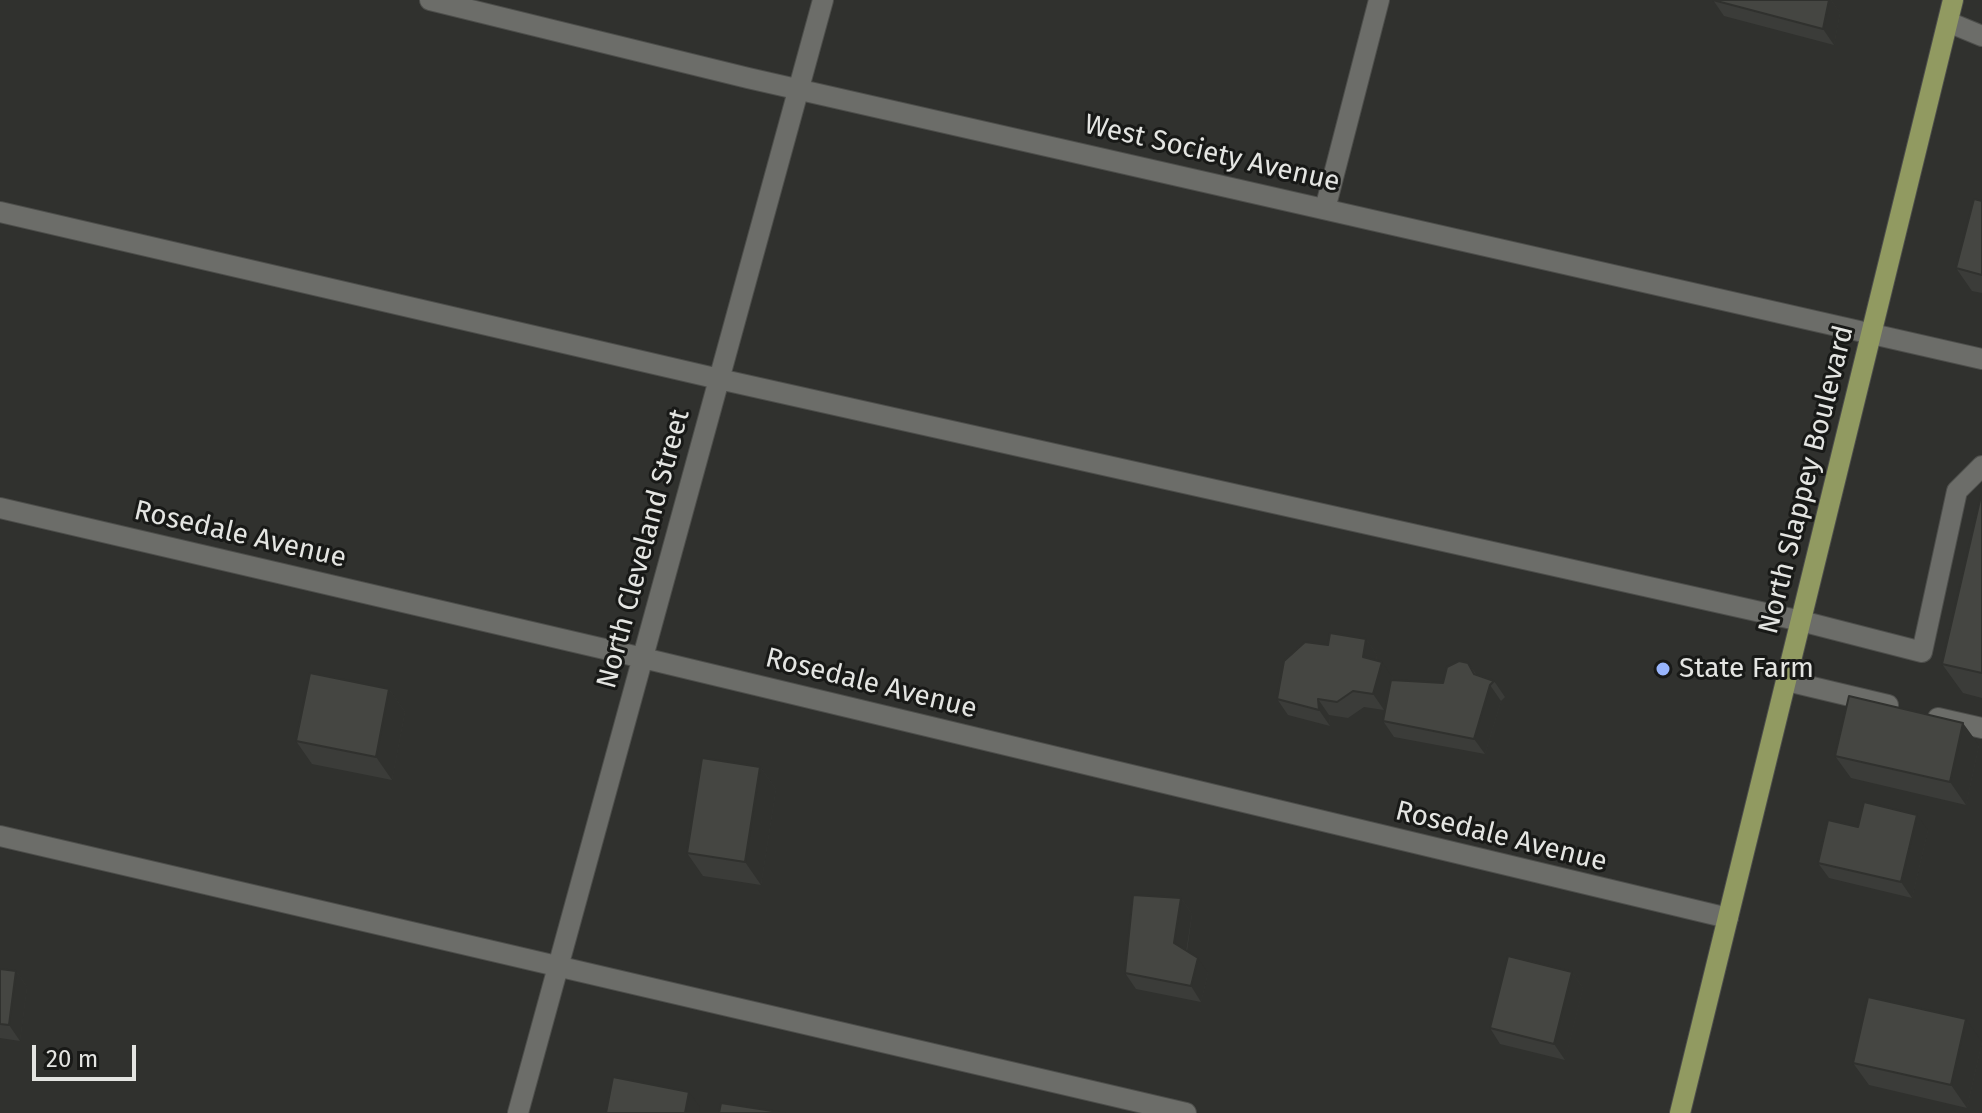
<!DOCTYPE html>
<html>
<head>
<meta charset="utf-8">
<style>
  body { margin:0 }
  #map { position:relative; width:1982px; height:1113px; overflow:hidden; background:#30312e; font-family:"Fira Sans",sans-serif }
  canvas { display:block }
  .scale { position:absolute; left:32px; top:1045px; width:104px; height:36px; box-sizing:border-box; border:4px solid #e4e5e2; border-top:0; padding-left:10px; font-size:24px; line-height:28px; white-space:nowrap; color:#e4e5e2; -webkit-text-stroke:6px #181917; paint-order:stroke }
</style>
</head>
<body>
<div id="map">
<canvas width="1982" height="1113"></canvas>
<div class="scale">20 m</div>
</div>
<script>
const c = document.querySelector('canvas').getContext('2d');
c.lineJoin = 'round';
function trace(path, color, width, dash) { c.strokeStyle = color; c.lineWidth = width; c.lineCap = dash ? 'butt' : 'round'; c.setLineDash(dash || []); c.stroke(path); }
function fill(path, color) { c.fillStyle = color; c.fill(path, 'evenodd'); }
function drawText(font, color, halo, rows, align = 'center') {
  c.font = font + ' "Fira Sans",sans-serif'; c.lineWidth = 6; c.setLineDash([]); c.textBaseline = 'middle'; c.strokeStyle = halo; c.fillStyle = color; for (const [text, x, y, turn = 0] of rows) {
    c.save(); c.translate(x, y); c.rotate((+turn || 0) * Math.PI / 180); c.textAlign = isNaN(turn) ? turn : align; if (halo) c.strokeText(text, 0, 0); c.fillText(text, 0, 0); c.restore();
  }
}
const minor = new Path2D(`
  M430 0 748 78 1982 359
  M1948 22 1982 36
  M1325 209 1379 0
  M0 212 719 379 1801 621 1922 652 1957 491 1982 466
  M0 508 643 658 1728 918
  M1787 681 1888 705
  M1938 718 1982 728
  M0 836 1186 1113
  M518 1113 823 0`);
const major = new Path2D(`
  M1680 1113 1953 0`);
trace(minor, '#4d4e4b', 22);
trace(major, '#4d4e4b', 22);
trace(minor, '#6c6d69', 20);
trace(major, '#919a61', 20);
fill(new Path2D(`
  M1713 0H1831L1840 13 1834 45 1724 16Z
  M1982 201V293L1972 291 1956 268Z
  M1982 496V698L1963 693 1942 664Z
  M1366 639 1377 655 1376 661 1393 678V680L1443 683 1468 663 1476 674 1494 681 1505 697 1501 701 1485 754 1394 737 1383 721 1387 699 1384 710 1364 707 1348 718 1329 715 1330 726 1288 715 1277 699Z
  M389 689 405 712 392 780 312 764 296 741Z
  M1979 745 1966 805 1851 778 1835 756Z
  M760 767 776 789 761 885 703 876 687 853Z
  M1858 827 1928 830 1912 898 1829 878 1818 863Z
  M1181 898 1192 914 1187 951 1208 973 1201 1002 1136 989 1125 973Z
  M0 969 16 971 27 987 20 1041 0 1038Z
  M1572 972 1583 988 1565 1060 1500 1044 1490 1028Z
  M1982 1042 1967 1108 1869 1085 1853 1063Z`), '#3b3c39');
fill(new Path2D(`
  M1829 0H1831L1840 13 1834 45 1823 29Z
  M1366 639 1377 655 1374 673 1363 657Z
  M1382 662 1393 678 1384 710 1373 694Z
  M1490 685 1501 701 1485 754 1474 739Z
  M389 689 405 712 392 780 376 757Z
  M1318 699 1329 715 1330 726 1319 710Z
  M1963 723 1979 745 1966 805 1950 782Z
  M760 767 776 789 761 885 745 862Z
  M1917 815 1928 830 1912 898 1901 882Z
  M1181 898 1192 914 1185 959 1174 943Z
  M1198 958 1208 973 1201 1002 1191 986Z
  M16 971 27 987 20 1041 9 1025Z
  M1572 972 1583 988 1565 1060 1554 1044Z
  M1966 1019 1982 1042 1967 1108 1951 1085Z
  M689 1092 700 1107 699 1113H685Z`), '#30312e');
const building = new Path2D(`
  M1713 0H1829L1823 29Z
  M1974 199 1982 201V275L1956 268Z
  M1981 496H1982V673L1942 664Z
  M1330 633 1366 639 1363 657 1382 662 1373 694 1353 691 1337 702 1318 699 1319 710 1277 699 1284 661 1305 642 1328 645Z
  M1459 661 1468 663 1474 674 1494 681 1490 685 1474 739 1383 721 1391 680 1443 683 1447 667Z
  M310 673 389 689 376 757 296 741Z
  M1849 696 1963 723 1950 782 1835 756Z
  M702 758 760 767 745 862 687 853Z
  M1864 802 1917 815 1901 882 1818 863 1828 820 1858 827Z
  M1133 895 1181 898 1174 943 1198 958 1191 986 1125 973Z
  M1508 956 1572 972 1554 1044 1490 1028Z
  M0 969 16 971 9 1025 0 1024Z
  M1868 997 1966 1019 1951 1085 1853 1063Z
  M613 1077 689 1092 685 1113H606Z
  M721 1103 785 1113H719Z`);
fill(building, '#454642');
trace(building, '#30312e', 2);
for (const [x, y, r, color] of [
  [1663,669,8,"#98b5fd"]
]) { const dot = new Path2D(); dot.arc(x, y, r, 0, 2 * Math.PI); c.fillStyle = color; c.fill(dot); trace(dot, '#181917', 3); }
drawText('28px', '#e4e5e2', '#181917', [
  ["West Society Avenue",1212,154,13],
  ["North Slappey Boulevard",1807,480,-76],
  ["Rosedale Avenue",240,535,13],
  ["North Cleveland Street",644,549,-75],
  ["Rosedale Avenue",871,684,14],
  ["Rosedale Avenue",1501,837,14]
]);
drawText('28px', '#e4e5e2', '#181917', [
  ["State Farm",1679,669]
], 'left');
</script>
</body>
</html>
